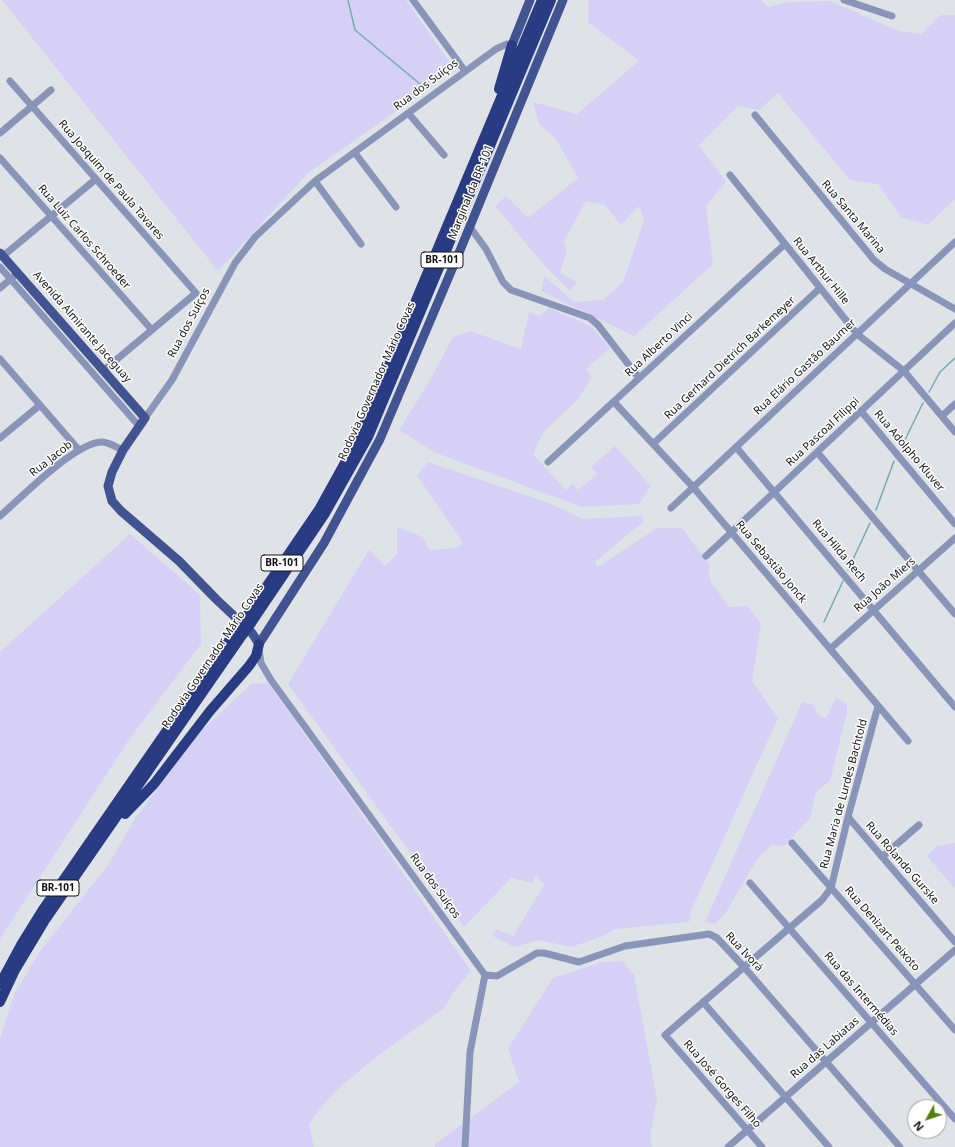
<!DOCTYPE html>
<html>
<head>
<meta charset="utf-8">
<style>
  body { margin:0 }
  #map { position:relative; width:955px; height:1147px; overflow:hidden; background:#dfe3e7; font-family:"Noto Sans",sans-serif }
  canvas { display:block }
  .north { position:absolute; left:907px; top:1099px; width:40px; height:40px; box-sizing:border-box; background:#fff; border:1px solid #a0a1a1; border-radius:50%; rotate:230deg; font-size:11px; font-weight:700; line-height:16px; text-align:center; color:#121314 }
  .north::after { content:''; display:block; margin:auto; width:14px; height:18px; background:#548210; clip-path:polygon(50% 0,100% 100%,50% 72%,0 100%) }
</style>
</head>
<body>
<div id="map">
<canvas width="955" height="1147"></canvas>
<div class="north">N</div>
</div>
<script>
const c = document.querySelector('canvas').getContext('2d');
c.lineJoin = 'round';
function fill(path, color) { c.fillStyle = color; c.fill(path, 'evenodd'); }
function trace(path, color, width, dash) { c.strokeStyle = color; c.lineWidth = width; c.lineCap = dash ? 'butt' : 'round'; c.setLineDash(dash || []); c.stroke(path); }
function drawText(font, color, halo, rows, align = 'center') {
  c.font = font + ' "Noto Sans",sans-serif'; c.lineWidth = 3; c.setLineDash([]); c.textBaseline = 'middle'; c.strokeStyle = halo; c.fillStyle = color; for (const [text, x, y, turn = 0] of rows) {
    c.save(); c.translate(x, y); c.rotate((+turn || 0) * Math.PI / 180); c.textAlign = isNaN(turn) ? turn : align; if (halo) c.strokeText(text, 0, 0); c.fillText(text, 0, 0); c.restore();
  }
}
fill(new Path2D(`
  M2 0H406L455 70 308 173 218 271Z
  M589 0H761L768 7 790 2 830 1 899 31 921 34 941 15H955V199L928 225 901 217 878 184 850 180 778 93 759 110 738 106 699 145 726 182 706 206 713 264 634 336 541 291 544 276 574 302 603 300 623 282 644 220 639 206 621 225 605 205 586 201 564 241 567 250 560 273 577 282 570 291 544 265 495 206 506 196 528 218 578 178 555 138 539 124 533 102 577 114 639 61 588 22Z
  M549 308 591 326 610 348 586 369 592 377 578 399 543 433 533 454 566 490 573 483 578 490 597 474 591 467 615 446 651 486 639 504 582 507 436 453 399 430 429 382 453 337 470 331 521 349 529 312 539 316Z
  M428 462 549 503 583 519 642 516 644 521 595 562 598 567 657 528H682L709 564 710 581 729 607 748 606 761 624 752 681 778 718 691 911 689 922 615 929 604 936 571 947 539 940 514 947 493 936 496 929 513 936 544 885 536 875 533 883 511 878 464 927 288 684 369 550 385 566 397 554V527L423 537 429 550 456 548 463 543 417 475Z
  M130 534 200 595 201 644 128 741 0 939V652Z
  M268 683 359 810 471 971 453 993 444 1008C401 1040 338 1079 309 1124L314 1147H0V1039L14 994 41 950 108 865 136 817 200 732 251 684Z
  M836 698 847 704V712L830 781 816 792 810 818 784 846 772 845 758 858 725 914 715 924 705 922 802 702 814 705 817 714 826 718Z
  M955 843V889L927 856 937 846Z
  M622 961 634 975 657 1099 650 1137 652 1147H435V1144L519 1082 508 1048 553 978 602 962Z`), '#d6d0f6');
trace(new Path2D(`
  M348 0 355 30 420 84
  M929 392 940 372 955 358
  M902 446 923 403
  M876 510 894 461
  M848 570 870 523
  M824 622 843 581`), '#71acaf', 1.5);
trace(new Path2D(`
  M413 0 465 71
  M844 0 892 16
  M10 81 196 293 104 370
  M409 114 444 155
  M755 115 874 260 885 269 955 309
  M0 133 51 90
  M355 153 396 207
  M0 158 152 330
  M730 175 857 334 904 371 955 432
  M315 181 361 244
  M470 227 486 249 503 282 511 290 590 318 598 325 639 378
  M3 256 96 179
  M0 267 139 426
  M0 288 13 277
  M0 359 79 450
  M614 402 693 487 908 741
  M861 411 955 524
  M942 416 955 404
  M145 418 172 380 235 263 255 237 315 181 496 49 507 44 512 45
  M0 438 40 405
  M654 443 820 288
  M736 447 955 707
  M817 452 955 614
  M548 462 785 244
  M671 508 955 242
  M0 516C21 498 76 441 103 442 110 443 116 447 123 450
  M706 556 955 323
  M259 649 261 663 271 680 485 975 470 1052 465 1147
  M830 649 955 538
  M848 817 955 942
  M792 843 955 1030
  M882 857 919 825
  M750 883 955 1119
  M485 975 497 976 537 953H544L579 962 625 946 709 934 717 938 744 967 900 1147
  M703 1002 829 1147
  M728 1147 955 950
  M762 1147 665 1035 822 900 831 888 848 817 878 706`), '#8895b9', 7);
trace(new Path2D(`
  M512 45 530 0
  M0 253 145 418 123 450 112 472 108 486 112 501 121 511 179 561 216 599 252 633 259 644 324 543 380 439 461 248 563 0`), '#415491', 9);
trace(new Path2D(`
  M499 89 512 45
  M245 618 320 508 357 441 542 0
  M251 623 324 515 368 437 551 0
  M125 814 154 784 210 711 249 666 256 656 259 644
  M0 984 21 945 44 908 237 629
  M0 1002 15 970 45 920 243 634`), '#293b82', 10);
trace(new Path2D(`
  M237 629 245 618
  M243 634 251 623`), '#293b82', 10);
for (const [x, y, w] of [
  [442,260,42],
  [282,563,42],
  [58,888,42]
]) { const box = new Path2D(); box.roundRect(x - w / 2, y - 8, w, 16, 3); c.fillStyle = '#fff'; c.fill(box); trace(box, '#121314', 1); }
drawText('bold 10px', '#121314', null, [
  ["BR-101",442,260],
  ["BR-101",282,563],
  ["BR-101",58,888]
]);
drawText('11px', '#121314', '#fff', [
  ["Rua dos Suíços",426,85,-37],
  ["Rua Joaquim de Paula Tavares",111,180,49],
  ["Marginal da BR-101",471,192,-68],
  ["Rua Santa Marina",853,217,50],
  ["Rua Luiz Carlos Schroeder",84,237,49],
  ["Rua Arthur Hille",821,271,51],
  ["Rua dos Suíços",189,323,-62],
  ["Avenida Almirante Jaceguay",82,327,49],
  ["Rua Alberto Vinci",659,345,-43],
  ["Rua Gerhard Dietrich Barkemeyer",730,358,-43],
  ["Rua Elário Gastão Baumer",805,367,-43],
  ["Rodovia Governador Mário Covas",377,381,-66],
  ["Rua Pascoal Filippi",823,432,-43],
  ["Rua Adolpho Kluver",909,451,50],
  ["Rua Jacob",51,459,-38],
  ["Rua Hilda Rech",839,551,50],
  ["Rua Sebastião Jonck",771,562,50],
  ["Rua João Miers",885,585,-41],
  ["Rodovia Governador Mário Covas",213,656,-56],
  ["Rua Maria de Lurdes Bachtold",844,794,-75],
  ["Rua Rolando Gurske",902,863,49],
  ["Rua dos Suíços",435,886,54],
  ["Rua Denizart Peixoto",882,929,49],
  ["Rua Ivorá",744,952,47],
  ["Rua das Intermédias",861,994,49],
  ["Rua das Labiatas",825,1048,-41],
  ["Rua José Gorges Filho",722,1084,49]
]);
</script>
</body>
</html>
